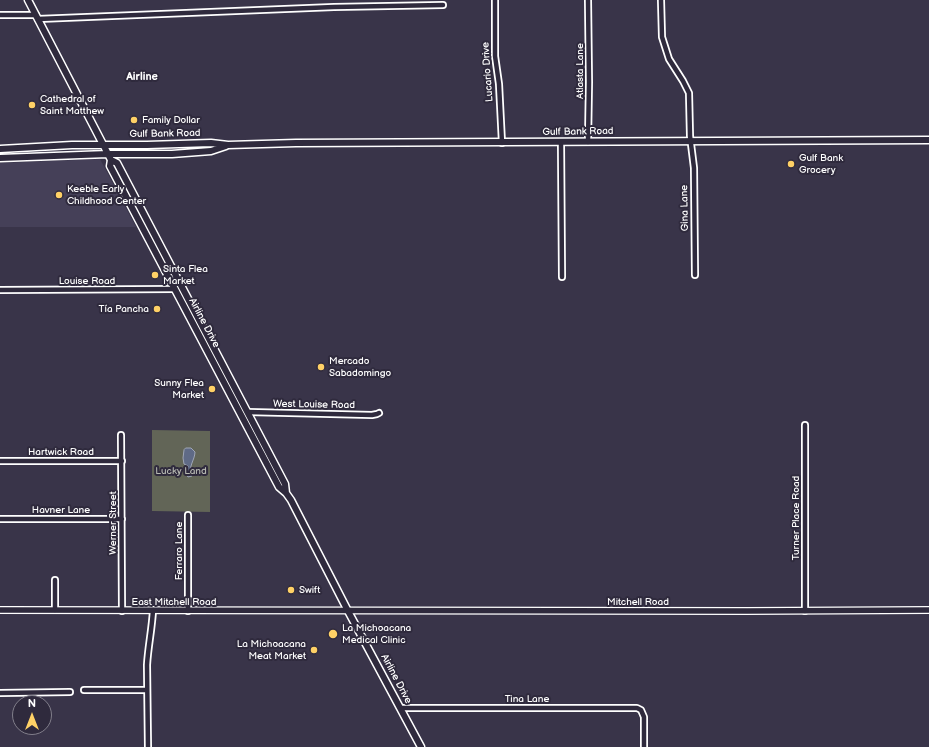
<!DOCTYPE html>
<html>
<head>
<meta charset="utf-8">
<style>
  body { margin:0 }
  #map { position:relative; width:929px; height:747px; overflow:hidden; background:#393449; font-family:"Balsamiq Sans",sans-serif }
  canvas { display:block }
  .north { position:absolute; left:12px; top:695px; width:40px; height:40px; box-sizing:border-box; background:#2f2a3d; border:1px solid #827f8b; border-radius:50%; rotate:0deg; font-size:11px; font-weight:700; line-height:16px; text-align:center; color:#fff }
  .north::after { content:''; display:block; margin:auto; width:14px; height:18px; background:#ffd166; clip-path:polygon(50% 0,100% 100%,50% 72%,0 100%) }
</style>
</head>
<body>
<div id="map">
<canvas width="929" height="747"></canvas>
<div class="north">N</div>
</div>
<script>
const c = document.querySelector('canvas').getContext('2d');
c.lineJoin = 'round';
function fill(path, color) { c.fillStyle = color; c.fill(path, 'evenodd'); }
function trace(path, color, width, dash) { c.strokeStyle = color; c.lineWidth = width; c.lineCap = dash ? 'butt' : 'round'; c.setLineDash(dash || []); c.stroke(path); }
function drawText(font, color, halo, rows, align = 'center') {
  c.font = font + ' "Balsamiq Sans",sans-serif'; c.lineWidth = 4; c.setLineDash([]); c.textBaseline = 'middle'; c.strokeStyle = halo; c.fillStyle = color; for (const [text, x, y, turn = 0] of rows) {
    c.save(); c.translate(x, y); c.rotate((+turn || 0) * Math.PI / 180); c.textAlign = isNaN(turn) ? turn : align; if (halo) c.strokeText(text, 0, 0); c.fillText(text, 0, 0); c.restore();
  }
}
fill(new Path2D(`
  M100 159 136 227H0V163Z`), '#454058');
fill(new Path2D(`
  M152 430 210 431V512L152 511Z`), '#626557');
const water = new Path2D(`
  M186 448H191L195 452C195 460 187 468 192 476L188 477 186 474 188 466 184 464 183 458 184 450Z`);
fill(water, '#5f6a86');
trace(water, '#9fa6b6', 1);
const minor = new Path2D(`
  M495 0V56L499 84 502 143
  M661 0 662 37 669 59 683 81 689 93 690 136 694 168 695 275
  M0 15H36
  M38 19 334 7 443 5
  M588 142 589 82 588 0
  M561 143 562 277
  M0 290 175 289
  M248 412 372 415 377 414 379 413
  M121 435 122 611
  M0 461H122
  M188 515V611
  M0 519H122
  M55 580V610
  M805 611V425
  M84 690H147
  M0 693 70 692
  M401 708H637L641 710 644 717V747
  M148 747 147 665C148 647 152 629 153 610`);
const tertiary = new Path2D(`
  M0 610 747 611 929 610`);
const secondary = new Path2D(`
  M28 0 108 154 111 160 117 163 285 484 286 493
  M0 149 72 145H147L211 143 228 145 296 143 929 140
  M0 158 108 154H172L211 151 226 146
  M111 160 110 166 279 487 286 493 291 500 348 611 421 747`);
trace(minor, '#fff', 8);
trace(tertiary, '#fff', 8);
trace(secondary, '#fff', 9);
trace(minor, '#2f2a3d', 4.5);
trace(tertiary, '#2f2a3d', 5.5);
trace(secondary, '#2f2a3d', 6);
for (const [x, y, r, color] of [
  [32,105,4,"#ffd166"],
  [134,120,4,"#ffd166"],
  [791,164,4,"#ffd166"],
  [59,195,4,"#ffd166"],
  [155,275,4,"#ffd166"],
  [157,309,4,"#ffd166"],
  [321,367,4,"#ffd166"],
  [212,389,4,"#ffd166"],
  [291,590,4,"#ffd166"],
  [333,634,5,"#ffd166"],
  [314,650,4,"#ffd166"]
]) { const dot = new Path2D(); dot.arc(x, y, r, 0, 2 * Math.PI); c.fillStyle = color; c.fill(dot); trace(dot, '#2f2a3d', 1.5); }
drawText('10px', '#fff', '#2f2a3d', [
  ["Atlasta Lane",580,71,-90],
  ["Lucario Drive",488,72,-94],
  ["Gulf Bank Road",578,132,-1],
  ["Gulf Bank Road",165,134,-1],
  ["Gina Lane",685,208,-91],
  ["Louise Road",87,281],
  ["Airline Drive",204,323,62],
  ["West Louise Road",314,405,1],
  ["Hartwick Road",61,452],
  ["Havner Lane",61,510],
  ["Turner Place Road",796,518,-90],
  ["Werner Street",113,523,-90],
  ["Ferraro Lane",179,551,-90],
  ["East Mitchell Road",174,602],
  ["Mitchell Road",638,602],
  ["Airline Drive",396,679,62],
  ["Tina Lane",527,699]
]);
drawText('10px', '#fff', '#2f2a3d', [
  ["Cathedral of",40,99],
  ["Saint Matthew",40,111],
  ["Family Dollar",142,120],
  ["Gulf Bank",799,158],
  ["Grocery",799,170],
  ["Keeble Early",67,189],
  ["Childhood Center",67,201],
  ["Sinta Flea",163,269],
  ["Market",163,281],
  ["Tía Pancha",149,309,"right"],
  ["Mercado",329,361],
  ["Sabadomingo",329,373],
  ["Sunny Flea",204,383,"right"],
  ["Market",204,395,"right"],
  ["Swift",299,590],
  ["La Michoacana",342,628],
  ["Medical Clinic",342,640],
  ["La Michoacana",306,644,"right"],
  ["Meat Market",306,656,"right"]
], 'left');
drawText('10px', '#b8bab3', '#2f2a3d', [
  ["Lucky Land",181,471]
]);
drawText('bold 11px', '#fff', '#2f2a3d', [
  ["Airline",142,77]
]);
</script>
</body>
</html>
